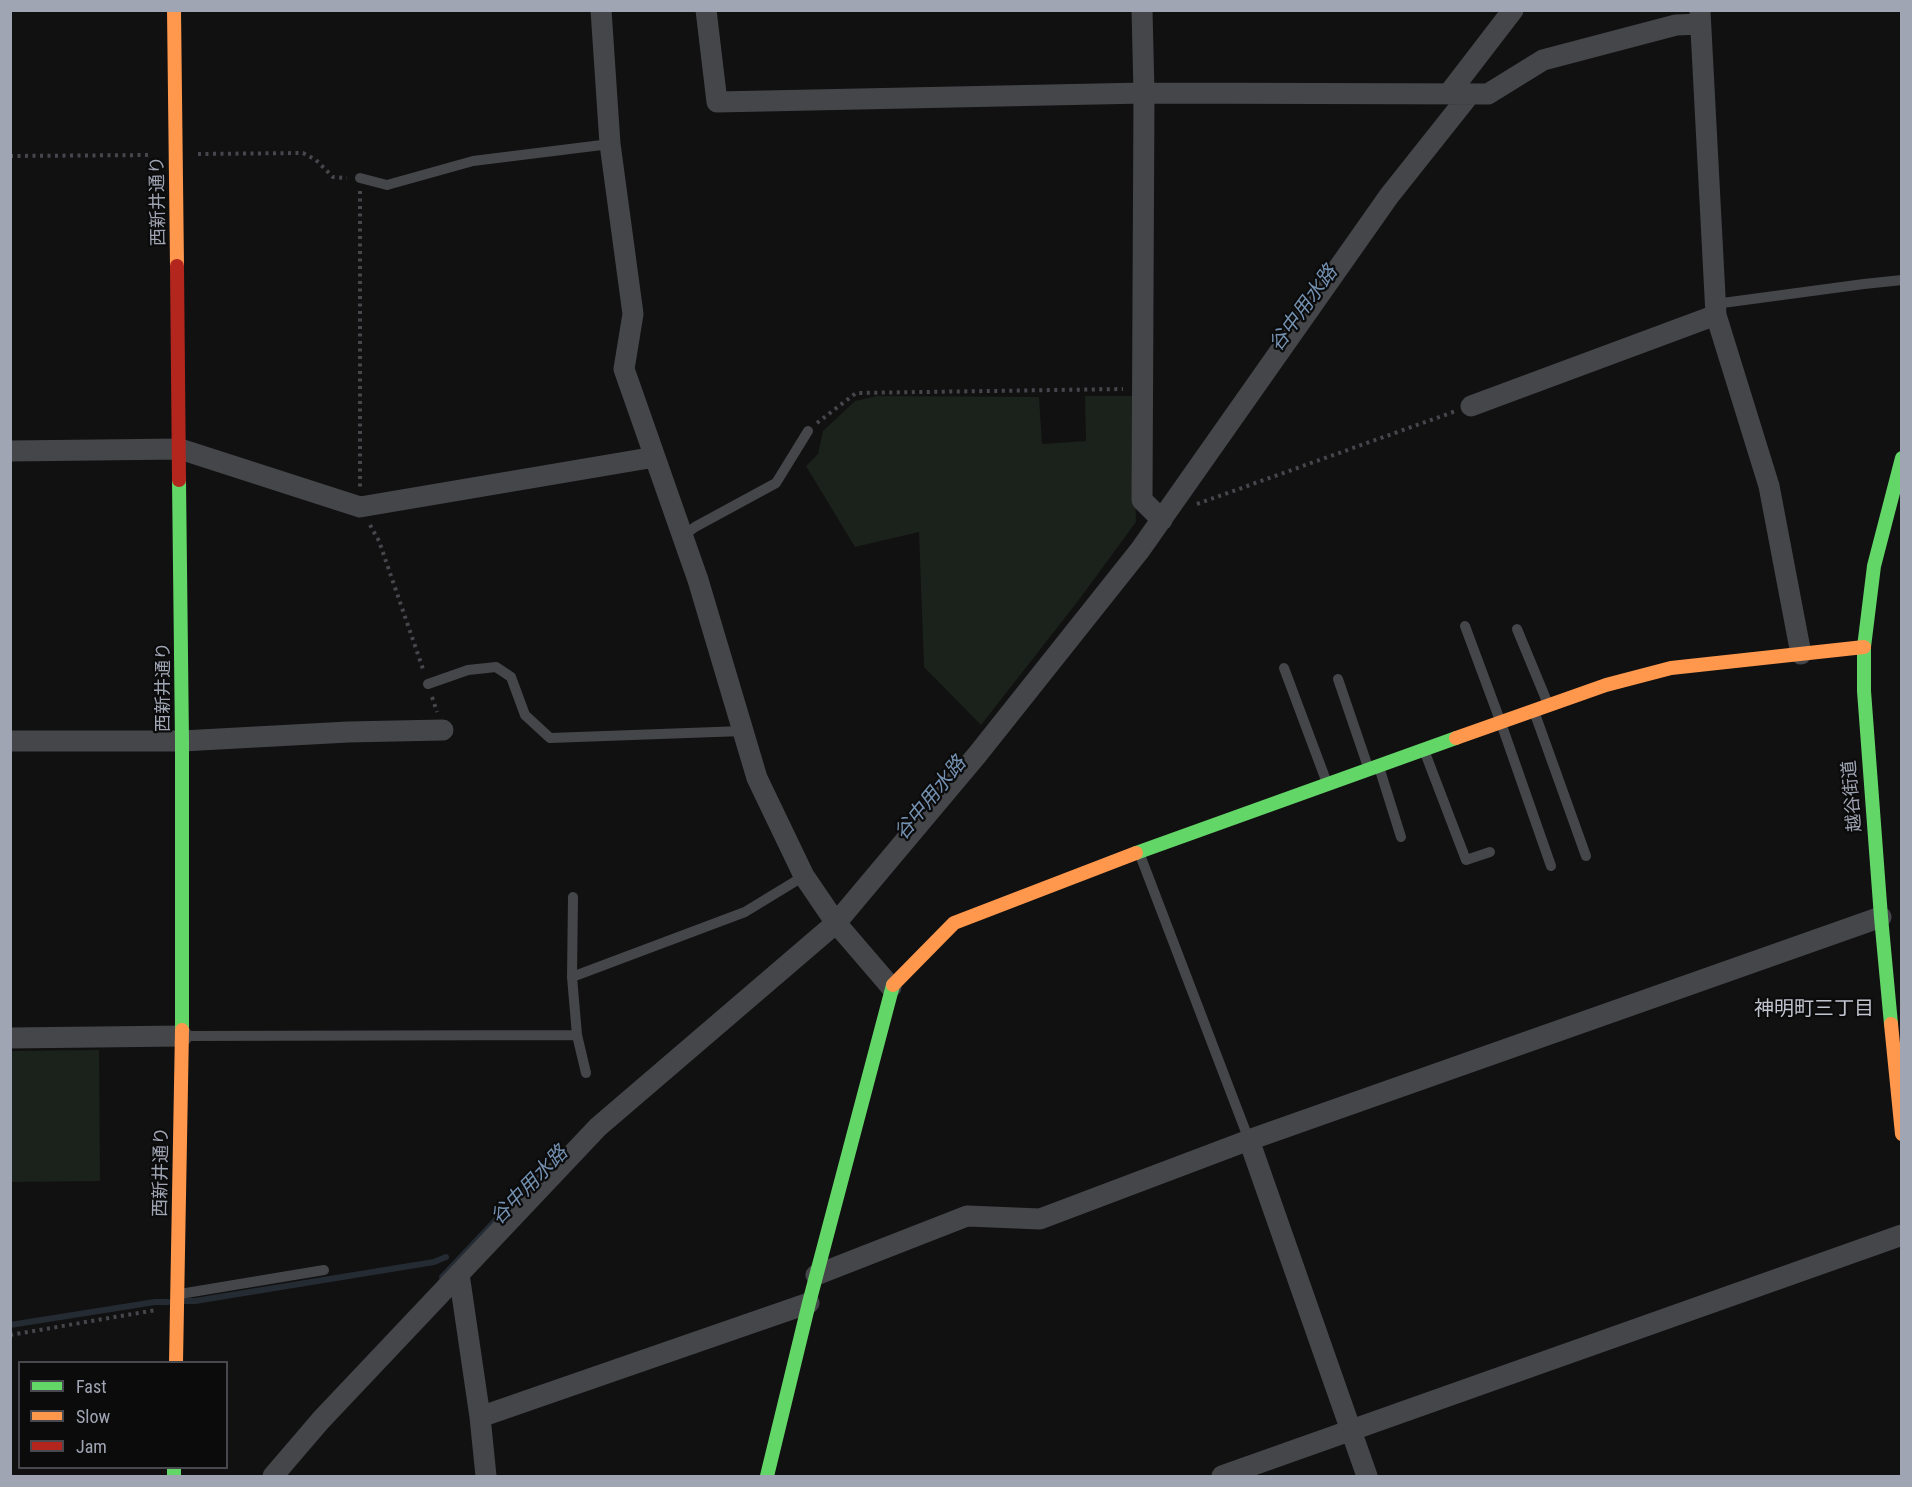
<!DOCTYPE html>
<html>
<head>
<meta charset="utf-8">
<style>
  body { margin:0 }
  #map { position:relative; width:1912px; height:1487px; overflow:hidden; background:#111; font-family:"Roboto Condensed",sans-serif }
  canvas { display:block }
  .frame { position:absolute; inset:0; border:12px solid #a0a5b3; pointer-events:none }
  .legend { position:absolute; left:18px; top:1361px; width:210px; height:108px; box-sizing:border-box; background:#0b0b0c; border:2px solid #47494f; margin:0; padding:8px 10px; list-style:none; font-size:18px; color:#a0a5b3 }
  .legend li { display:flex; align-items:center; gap:12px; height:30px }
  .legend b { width:30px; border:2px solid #47494f }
</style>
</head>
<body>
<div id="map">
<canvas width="1912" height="1487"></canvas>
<div class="frame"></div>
<ul class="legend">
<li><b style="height:8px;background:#63d668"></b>Fast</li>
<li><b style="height:8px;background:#ff974d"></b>Slow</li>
<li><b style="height:8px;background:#b3261e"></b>Jam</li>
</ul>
</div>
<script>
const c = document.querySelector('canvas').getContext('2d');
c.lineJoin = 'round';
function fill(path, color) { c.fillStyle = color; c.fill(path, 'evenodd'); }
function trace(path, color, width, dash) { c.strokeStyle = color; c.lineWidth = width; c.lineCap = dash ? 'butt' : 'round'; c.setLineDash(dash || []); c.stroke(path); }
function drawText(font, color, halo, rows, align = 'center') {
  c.font = font + ' "Roboto Condensed","Noto Sans JP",sans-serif'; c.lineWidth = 4.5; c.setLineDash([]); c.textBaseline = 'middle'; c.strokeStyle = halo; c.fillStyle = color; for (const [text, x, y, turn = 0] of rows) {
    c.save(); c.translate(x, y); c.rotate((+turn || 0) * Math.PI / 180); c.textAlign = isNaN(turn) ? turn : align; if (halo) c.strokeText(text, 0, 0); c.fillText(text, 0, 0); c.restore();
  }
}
fill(new Path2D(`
  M877 396 1039 397 1042 444 1086 441 1085 396H1132L1136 522 1078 601 981 725 924 667 919 532 855 547 806 466 818 454 823 431 855 401Z
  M99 1050 100 1181 11 1182V1051Z`), '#1b211b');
trace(new Path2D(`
  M442 1277 542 1171
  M184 1301H195L434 1262 446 1257
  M10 1325 155 1302H168`), '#242b33', 6);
trace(new Path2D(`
  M198 154 303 153 316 160 333 177 347 178
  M10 156 152 155
  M360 191V487
  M817 423 856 393 1123 389
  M1197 504 1456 411
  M370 525 379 541 424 672
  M432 697 437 712
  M10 1335 156 1310`), '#46474c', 4, [3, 4.5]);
trace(new Path2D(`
  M360 178 387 185 473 161 610 144
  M1715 304 1864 284 1902 280
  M683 536 695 527 776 483 808 431
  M1465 626 1501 723 1551 866
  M1517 629 1548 704
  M1284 668 1327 783
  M1338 679 1368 767
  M428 684 468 670 496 667 511 677 525 715 550 738 743 731
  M1535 714 1586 856
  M1424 750 1466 860 1490 852
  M1379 767 1401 837
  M1140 855 1249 1140
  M572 977 573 897
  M183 1036 577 1035
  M586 1073 577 1035 572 977 745 912 804 876
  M180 1294 324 1270`), '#45464a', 10);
trace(new Path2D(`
  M601 10 610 144 633 314 624 369 698 580 757 778 804 876 836 923 891 987
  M706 10 717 102 1144 93 1488 94 1543 60 1676 25 1700 24
  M1142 10 1144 93 1142 500 1162 520
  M1700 11 1716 315 1769 486 1801 654
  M1450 92 1513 10
  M1471 406 1716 315
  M10 451 180 449 360 507 655 457
  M10 741H182L348 732 443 730
  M10 1038 182 1036
  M1249 1140 1367 1476
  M459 1274 480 1417 486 1476
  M816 1275 967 1216 1040 1219 1249 1140 1881 917
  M480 1417 809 1303
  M273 1476 321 1420 598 1127 836 923 977 755 1140 550 1389 196 1470 94
  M1222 1476 1902 1235`), '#45464a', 21);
trace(new Path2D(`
  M179 480 182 741V1030
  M1136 853 1456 738
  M1891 1024 1881 917 1864 691V647L1874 566 1902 458
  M174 1468V1476
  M767 1476 809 1303 893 985`), '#63d668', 14);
trace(new Path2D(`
  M174 10 177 266
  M1456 738 1606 685 1671 668 1864 647
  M893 985 954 923 1136 853
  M1891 1024 1902 1134
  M176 1362 182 1030`), '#ff974d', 14);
trace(new Path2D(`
  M177 266 179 480`), '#b3261e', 14);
drawText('18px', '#a0a5b3', '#0b0b0c', [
  ["西新井通り",159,201,-91],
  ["西新井通り",164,687,-90],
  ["越谷街道",1853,796,-95],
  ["西新井通り",162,1172,-89]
]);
drawText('italic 20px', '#7491b1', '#0b0b0c', [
  ["谷中用水路",1304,309,-54],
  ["谷中用水路",931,799,-51],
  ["谷中用水路",530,1186,-46]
]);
drawText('20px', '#c1c4cf', '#0b0b0c', [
  ["神明町三丁目",1814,1010]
]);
</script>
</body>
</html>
